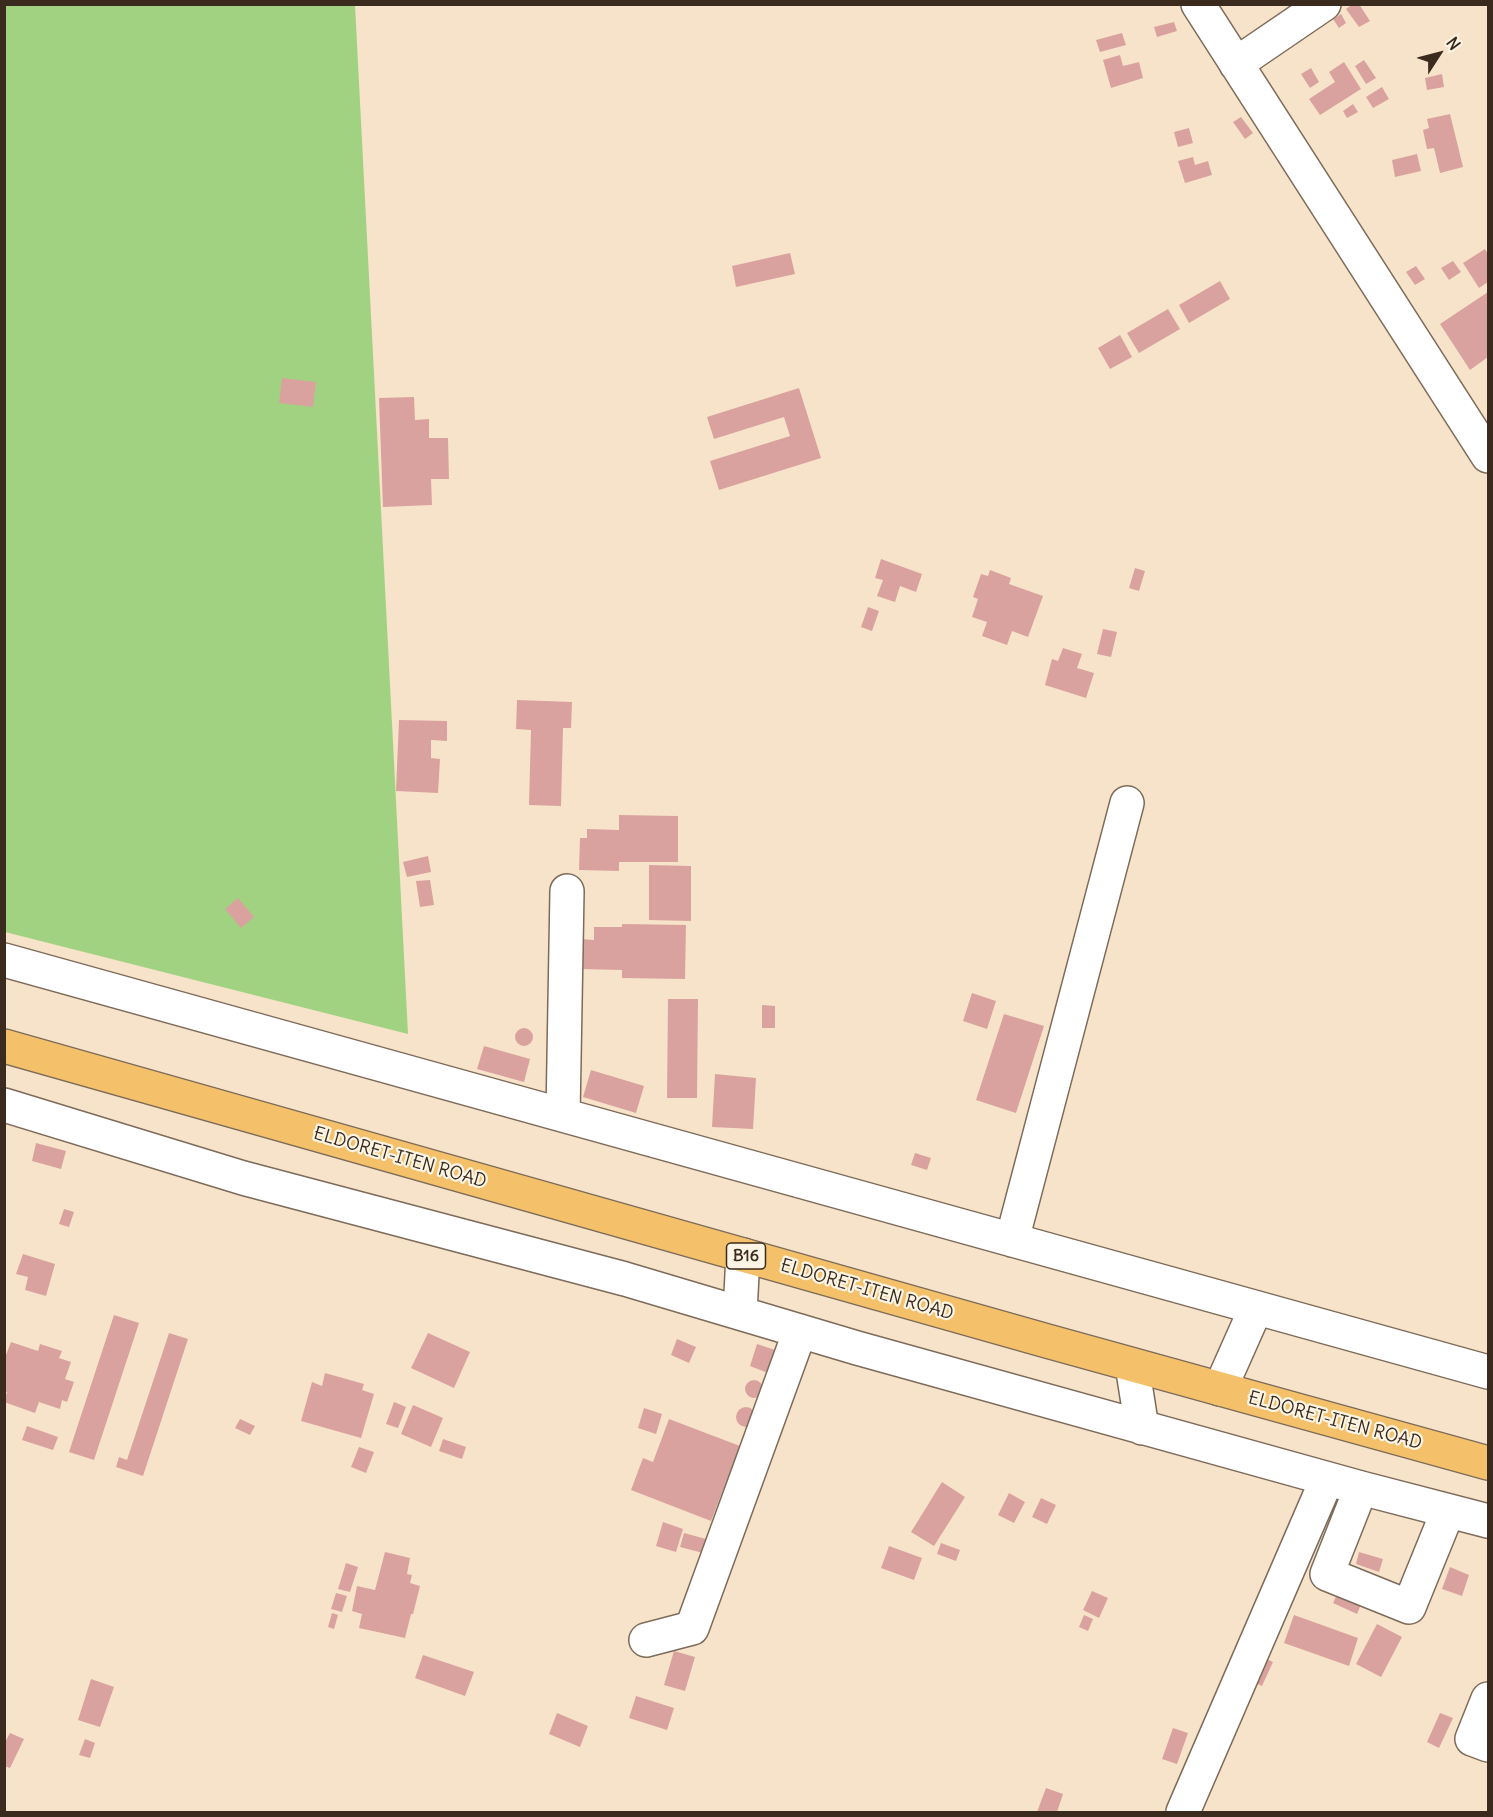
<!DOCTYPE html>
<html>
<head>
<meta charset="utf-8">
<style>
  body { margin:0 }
  #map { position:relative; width:1493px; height:1817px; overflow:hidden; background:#f7e3ca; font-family:Delius,sans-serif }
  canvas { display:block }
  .frame { position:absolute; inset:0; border:6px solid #3b2a1e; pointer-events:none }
  .north { position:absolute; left:1409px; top:24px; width:60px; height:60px; -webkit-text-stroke:4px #fcf5e5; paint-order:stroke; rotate:54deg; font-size:16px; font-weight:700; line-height:24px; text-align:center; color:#3b2a1e }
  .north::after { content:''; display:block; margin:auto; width:21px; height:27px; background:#3b2a1e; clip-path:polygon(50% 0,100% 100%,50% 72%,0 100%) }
</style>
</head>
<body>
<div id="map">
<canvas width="1493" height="1817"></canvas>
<div class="frame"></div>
<div class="north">N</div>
</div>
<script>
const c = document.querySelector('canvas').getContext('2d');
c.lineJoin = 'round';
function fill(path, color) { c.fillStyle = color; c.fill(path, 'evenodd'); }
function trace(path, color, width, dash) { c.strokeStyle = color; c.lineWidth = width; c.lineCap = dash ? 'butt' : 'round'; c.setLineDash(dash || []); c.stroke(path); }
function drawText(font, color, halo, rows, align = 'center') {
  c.font = font + ' Delius,sans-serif'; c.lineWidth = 4.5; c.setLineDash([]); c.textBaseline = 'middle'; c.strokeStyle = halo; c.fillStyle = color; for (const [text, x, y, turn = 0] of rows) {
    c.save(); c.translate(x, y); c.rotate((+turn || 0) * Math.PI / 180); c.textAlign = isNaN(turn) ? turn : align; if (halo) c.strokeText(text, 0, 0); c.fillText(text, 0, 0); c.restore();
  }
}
fill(new Path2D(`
  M4 5H355L408 1034 5 932Z`), '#a1d281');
fill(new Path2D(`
  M1353 4H1359L1370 21 1359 27 1346 9Z
  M1341 14 1346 23 1339 28 1333 19Z
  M1174 22 1177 31 1157 37 1154 27Z
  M1122 33 1126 45 1100 52 1096 40Z
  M1120 55 1123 66 1139 62 1143 78 1111 88 1103 60Z
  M1364 60 1376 78 1366 84 1355 66Z
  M1344 62 1361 89 1320 115 1309 99 1335 82 1329 72Z
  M1311 68 1319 82 1310 88 1301 74Z
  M1442 74 1444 87 1427 90 1425 78Z
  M1382 87 1389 99 1373 108 1366 97Z
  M1353 104 1358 112 1347 118 1343 111Z
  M1450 114 1463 167 1440 173 1434 148 1427 149 1423 130 1429 128 1427 119Z
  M1241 117 1253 133 1245 139 1233 122Z
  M1189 128 1193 143 1178 147 1174 132Z
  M1417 154 1421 171 1395 177 1392 160Z
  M1193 157 1195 165 1208 161 1212 175 1185 183 1178 161Z
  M1485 249 1488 254V282L1479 288 1463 263Z
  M790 253 795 274 736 287 732 266Z
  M1453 261 1461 272 1449 280 1441 268Z
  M1416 266 1425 279 1415 285 1406 272Z
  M1220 281 1230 299 1189 323 1179 305Z
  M1488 292V357L1470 370 1440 324Z
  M1168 309 1180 329 1139 353 1127 333Z
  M1120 335 1132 357 1110 369 1098 348Z
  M282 378 316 382 313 407 279 403Z
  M799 388 821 458 719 490 710 461 790 436 784 417 714 439 707 417Z
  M414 397 415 420 429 419V438H448L449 479H431L432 505 383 507 379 398Z
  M881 559 922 574 916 592 900 586 895 602 877 596 883 580 875 578Z
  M1135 568 1145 571 1139 591 1129 588Z
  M990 570 1011 578 1009 584 1043 596 1028 637 1012 631 1007 645 982 636 987 622 972 617 978 599 973 597 981 574 988 576Z
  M868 607 879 611 872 631 861 627Z
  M1103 629 1117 632 1111 657 1097 654Z
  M1063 648 1082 654 1077 668 1094 673 1086 698 1045 685 1052 659 1058 661Z
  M517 700 572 702 571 728H563L561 806 529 805 531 730 516 729Z
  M399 720 447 721V741L431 740V758L440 759 438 793 396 791Z
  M619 815 678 816V862H619V871L579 870 580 838H587V829L619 830Z
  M428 856 431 872 407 877 403 862Z
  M649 865 691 866V921L649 920Z
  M430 880 434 905 420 907 416 881Z
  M238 898 254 917 241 928 225 909Z
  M622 924 686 925 685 979 622 978V970L580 969V939L594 940V927H622Z
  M972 993 996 1001 987 1029 963 1021Z
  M668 999H698L697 1098H667Z
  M762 1005 775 1006V1028H762Z
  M1004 1014 1044 1026 1016 1113 976 1100Z
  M515 1037a9 9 0 1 1 18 0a9 9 0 1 1-18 0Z
  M484 1046 530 1059 524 1082 477 1069Z
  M591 1070 644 1086 636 1113 583 1097Z
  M715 1074 756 1078 753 1129 712 1127Z
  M36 1143 66 1151 61 1169 32 1161Z
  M915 1153 931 1158 927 1170 911 1165Z
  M64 1209 74 1212 69 1227 59 1224Z
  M23 1254 55 1264 46 1296 25 1290 28 1277 16 1274Z
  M114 1315 139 1323 94 1460 69 1452Z
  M169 1333 188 1339 143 1476 116 1467 119 1457 127 1460Z
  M428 1333 470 1352 454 1388 411 1368Z
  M677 1339 696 1347 689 1363 671 1355Z
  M11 1342 38 1351 40 1344 62 1351 59 1358 71 1362 65 1379 74 1382 67 1402 62 1400 60 1409 39 1402 35 1413 4 1402 7 1392 4 1391V1360Z
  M757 1344 775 1350 768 1373 750 1366Z
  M325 1373 364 1384 362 1390 374 1394 361 1438 301 1421 312 1382 322 1386Z
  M745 1389a9 9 0 1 1 18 0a9 9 0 1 1-18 0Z
  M394 1402 406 1407 398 1428 386 1424Z
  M413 1405 443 1418 431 1447 401 1434Z
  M736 1417a10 10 0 1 1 20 0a10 10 0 1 1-20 0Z
  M644 1408 662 1414 656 1434 638 1428Z
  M240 1419 255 1426 250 1435 235 1428Z
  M669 1419 740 1446 711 1521 631 1490 643 1458 653 1462Z
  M27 1426 58 1437 53 1450 22 1440Z
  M443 1439 466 1447 462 1459 439 1451Z
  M359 1447 374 1452 366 1473 351 1467Z
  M942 1482 965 1497 934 1546 911 1532Z
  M1009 1493 1025 1502 1014 1523 998 1515Z
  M1041 1498 1056 1505 1047 1524 1032 1517Z
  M663 1522 683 1529 676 1552 656 1546Z
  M684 1533 706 1539 703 1553 680 1547Z
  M941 1543 960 1550 956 1561 937 1554Z
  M889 1546 922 1558 914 1580 881 1568Z
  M385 1552 410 1558 407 1574 412 1575 410 1583 420 1586 413 1614H411L405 1638 359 1628 362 1614 352 1611 357 1586 375 1590Z
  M1359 1552 1383 1559 1379 1572 1356 1564Z
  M346 1563 358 1567 350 1592 338 1589Z
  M1450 1567 1469 1575 1462 1596 1442 1589Z
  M1092 1591 1108 1598 1099 1618 1083 1610Z
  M1338 1592 1362 1602 1357 1614 1333 1603Z
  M336 1593 347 1596 342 1612 331 1609Z
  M332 1613 338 1615 334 1629 328 1627Z
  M1084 1615 1093 1619 1088 1631 1079 1627Z
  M1294 1615 1358 1638 1349 1666 1284 1643Z
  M1377 1624 1402 1637 1381 1677 1356 1664Z
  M674 1651 695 1657 685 1691 664 1685Z
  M423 1655 474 1672 465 1696 415 1678Z
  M1258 1655 1273 1662 1262 1686 1247 1679Z
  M91 1679 114 1687 100 1727 78 1720Z
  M636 1696 674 1708 667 1730 629 1718Z
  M557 1713 588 1726 580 1747 549 1734Z
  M1440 1713 1453 1718 1439 1748 1427 1742Z
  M1173 1728 1188 1733 1177 1764 1162 1759Z
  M10 1733 24 1739 10 1768 4 1766V1744Z
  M85 1739 95 1743 90 1758 79 1755Z
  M1046 1788 1063 1794 1057 1812H1037Z`), '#daa29f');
const minor = new Path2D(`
  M1198 4 1488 456
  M1236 64 1324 4
  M4 960 1488 1372
  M4 1105 243 1178 625 1279 857 1348 1361 1488 1488 1521
  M563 1115 567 891
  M1012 1240 1127 803
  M740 1313 743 1255
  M1132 1365 1142 1428
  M1220 1389 1256 1308
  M1361 1488 1327 1574 1409 1607 1448 1511
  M646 1640 692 1628 800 1331
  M1488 1699 1472 1739 1488 1745
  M1183 1812 1327 1479`);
const major = new Path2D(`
  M4 1046 1047 1341 1488 1463`);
trace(minor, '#7d6b5a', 36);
trace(major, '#7d6b5a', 36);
trace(minor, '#fff', 33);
trace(major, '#f4c16a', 33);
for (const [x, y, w] of [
  [746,1256,39]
]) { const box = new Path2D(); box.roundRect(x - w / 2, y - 13, w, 26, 4.5); c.fillStyle = '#fcf5e5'; c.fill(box); trace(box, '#3b2a1e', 1.5); }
drawText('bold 16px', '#3b2a1e', null, [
  ["B16",746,1256]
]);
drawText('18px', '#3b2a1e', '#fcf5e5', [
  ["ELDORET-ITEN ROAD",400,1158,16],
  ["ELDORET-ITEN ROAD",867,1290,16],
  ["ELDORET-ITEN ROAD",1335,1421,15]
]);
</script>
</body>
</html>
